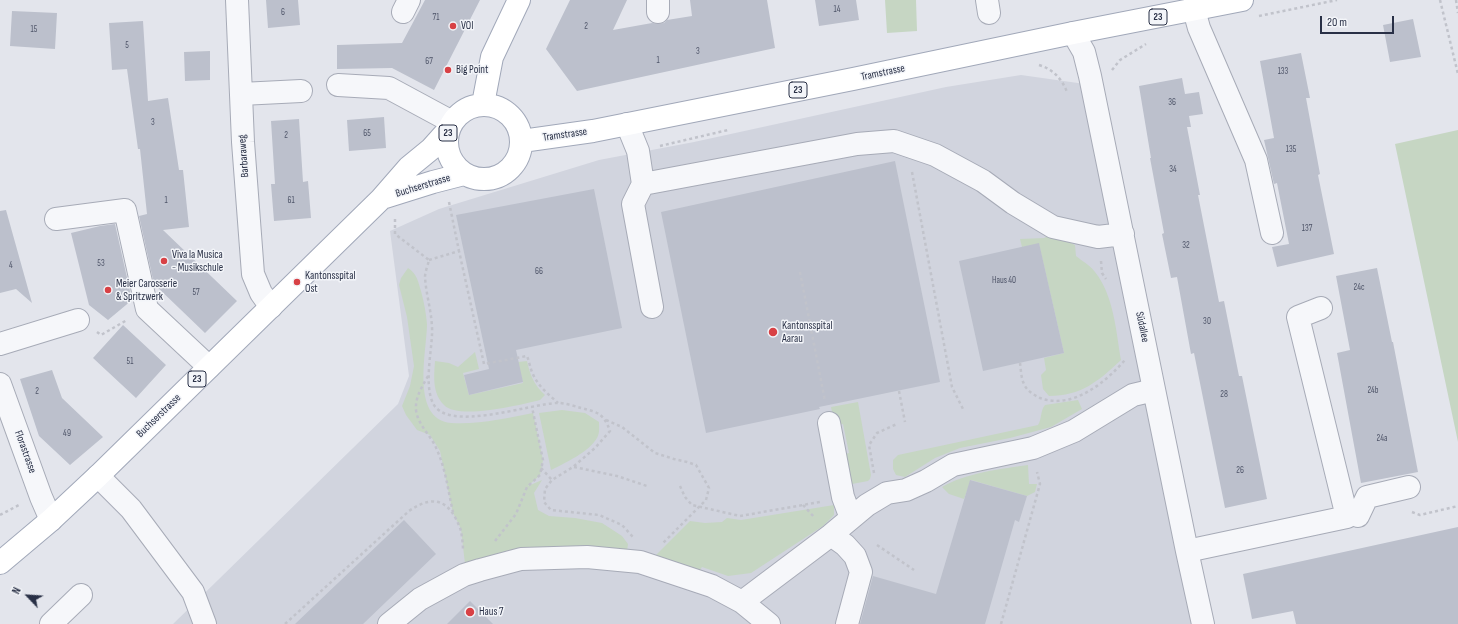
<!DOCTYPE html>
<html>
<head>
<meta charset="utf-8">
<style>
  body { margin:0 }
  #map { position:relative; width:1458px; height:624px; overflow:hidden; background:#e3e5ec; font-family:"Sofia Sans Condensed",sans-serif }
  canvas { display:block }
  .north { position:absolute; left:8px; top:576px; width:40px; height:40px; -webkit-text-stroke:3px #f3f5f9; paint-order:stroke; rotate:295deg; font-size:11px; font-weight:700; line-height:16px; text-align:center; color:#293046 }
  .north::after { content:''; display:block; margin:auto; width:14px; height:18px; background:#293046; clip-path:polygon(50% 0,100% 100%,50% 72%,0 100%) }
  .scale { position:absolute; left:1320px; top:16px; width:74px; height:18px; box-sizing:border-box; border:2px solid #293046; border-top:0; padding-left:5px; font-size:12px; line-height:14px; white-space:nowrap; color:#293046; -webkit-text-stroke:3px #f3f5f9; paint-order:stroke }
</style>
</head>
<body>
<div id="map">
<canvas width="1458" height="624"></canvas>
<div class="north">N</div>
<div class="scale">20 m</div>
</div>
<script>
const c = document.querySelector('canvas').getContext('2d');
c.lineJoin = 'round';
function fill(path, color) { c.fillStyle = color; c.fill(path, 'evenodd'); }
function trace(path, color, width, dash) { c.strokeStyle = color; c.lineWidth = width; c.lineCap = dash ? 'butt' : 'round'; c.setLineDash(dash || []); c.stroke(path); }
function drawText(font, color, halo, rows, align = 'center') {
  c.font = font + ' "Sofia Sans Condensed",sans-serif'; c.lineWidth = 3; c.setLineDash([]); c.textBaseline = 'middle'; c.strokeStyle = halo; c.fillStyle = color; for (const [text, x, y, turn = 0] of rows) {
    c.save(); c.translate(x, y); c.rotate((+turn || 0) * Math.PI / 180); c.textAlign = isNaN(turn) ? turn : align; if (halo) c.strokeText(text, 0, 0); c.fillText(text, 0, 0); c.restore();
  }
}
fill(new Path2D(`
  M1021 75 1092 85 1203 624H173L398 404 409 376 390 231 439 209 599 160 694 142 946 87Z`), '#d1d4de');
fill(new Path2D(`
  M885 0H916L917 31 887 33Z
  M1458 130V442L1395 144Z
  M1052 234 1075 245 1076 256C1082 261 1090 265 1095 272 1114 296 1116 331 1121 360 1099 381 1081 396 1049 396L1043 389 1041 375 1046 370 1044 358 1064 353 1039 244 1022 247 1020 239 1044 238Z
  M408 268C417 274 418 281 421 291 424 302 426 313 427 324 427 351 410 419 451 423 478 425 507 418 533 413L543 460 540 475 528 486 542 480 534 493 538 510 549 516 575 518 602 523 622 536 628 544 627 551 465 564 461 529 453 513 440 451 430 435 417 430 406 415 402 406 410 386 414 366 407 317 399 285 401 278Z
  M475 352 479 369 463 373 469 395 523 383 518 362 527 361C530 375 534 385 545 395L540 400C520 405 458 420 444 405 432 393 434 376 435 361L449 363 458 367Z
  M1078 400 1082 409 1051 427 1010 438 960 448 935 458 905 477 896 475 893 469V460L898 455 1038 425C1042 419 1040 411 1045 405Z
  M858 402 871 475 870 479 868 481 852 484 849 483 841 455 849 453 843 424 835 426 831 407Z
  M562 410 585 413 599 422C599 427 600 433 597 438 589 452 565 463 551 470L539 413Z
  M1028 465 1029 484H1037L1035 492 1027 496 971 480 964 499 949 494 942 487C966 473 1000 469 1028 465Z
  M834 505V515L823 526 751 573 728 576 702 567 699 571 655 556 690 521 705 523 722 522 727 518 741 520Z`), '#c6d6c3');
fill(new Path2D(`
  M266 0H298L300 25 268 28Z
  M425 0H480L434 90 392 68 337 69V45L402 43Z
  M570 0H627L613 30 652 23 658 24 664 23 667 20 692 16 690 0H767L775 48 577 91 546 49Z
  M815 0H856L859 20 819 26Z
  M12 11 57 13 55 49 10 46Z
  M1413 19 1421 57 1390 62 1383 25Z
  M143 21 148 101 168 98 179 170H183L189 227 163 230 237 301 205 333 154 284 139 216 147 214 140 149H138L127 69 112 70 109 23Z
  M210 51V80L185 81 184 52Z
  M1301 53 1310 98H1306L1320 174 1318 175 1334 254 1277 267 1272 247 1289 244 1277 183 1274 184 1264 140 1274 138 1260 61Z
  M1182 78 1185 94 1199 92 1203 114 1189 116 1191 127H1187L1200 195H1198L1219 302 1224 301 1239 376H1242L1267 499 1225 508 1194 353 1191 354 1177 277 1171 278 1162 234 1164 233 1150 158H1151L1139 86Z
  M384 117 386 148 349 151 347 120Z
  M299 119 303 182 308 181 311 218 274 221 271 184H275L271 121Z
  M895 161 940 382 819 407 820 409 706 433 661 212Z
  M594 189 622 328 516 350 523 382 469 395 464 375 489 369 456 215Z
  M6 210 32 303 16 289 0 293V211Z
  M115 224 132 300 108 320 89 305 71 233 100 226Z
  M1039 243 1064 353 983 371 959 261Z
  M1377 268 1392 342H1393L1418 472 1361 483 1337 353 1350 350 1336 276Z
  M123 325 166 365 136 398 93 358Z
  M52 370 62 398 103 437 70 465 39 436 20 379Z
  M970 480 1027 496 1019 522 1015 520 985 624H860L873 576 936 594Z
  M404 520 436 554 363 624H295Z
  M1458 527V624H1296L1293 611 1252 619 1243 574Z
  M470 601 493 624H447Z`), '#bcc0cc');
const minor = new Path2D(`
  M237 0 243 142 253 274 261 293 271 307
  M987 0 989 13
  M1194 10 1199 28 1256 160 1272 233
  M403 12 409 0
  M658 12V0
  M1073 33 1084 52 1090 76 1187 551 1203 624
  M338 85 389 88 452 122
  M241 94 301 91
  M627 124 638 151 643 184 633 204 652 307
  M643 184 857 144 894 141 935 155 983 181 1013 203 1053 227 1098 237 1123 234
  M56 219 125 210 147 309 209 367
  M0 344 78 320
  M0 384 41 497 51 520
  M829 423 843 497 851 518
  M98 476 131 509 193 592 205 624
  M1358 516 1367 497 1409 487
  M831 535 845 545 855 556 861 572 847 624
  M1187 551 1347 517 1298 317 1321 308
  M742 602 831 535 867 505 887 493 906 490 926 481 953 465 1033 448 1074 431 1133 395 1154 390
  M51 624 81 595
  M389 624 420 599 464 575 480 570 521 559 587 557 640 562 712 586 742 602 769 624`);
const major = new Path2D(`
  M483 104 492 57 519 0
  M447 142a37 37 0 1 1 74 0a37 37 0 1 1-74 0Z
  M522 141 593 131 853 79 1073 33 1242 0
  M382 198 433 182 464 174
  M0 563 51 520 98 476 382 198 409 167 431 149 448 130`);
trace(minor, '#a7abb7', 24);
trace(major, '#a1a8b9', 24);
trace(new Path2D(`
  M1440 0 1458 74
  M1456 0 1458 13
  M1259 16 1337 0
  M1039 65C1053 69 1062 79 1067 92
  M1112 70 1120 60 1146 44
  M660 146 728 130
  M912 172 952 387 963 409
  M449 202 459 251
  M395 219V234L429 260C428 265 425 272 425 277 426 296 433 315 432 335 431 354 425 383 432 401 444 435 531 403 558 403 565 403 574 406 581 408 598 412 604 414 610 431L595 448 573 467 552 480 545 489 544 502 551 510 599 515 622 525 633 537
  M429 260 459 251 484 364 527 356C529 361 530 367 532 372 537 385 548 394 558 403
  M1101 261 1102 273 1106 279
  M800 272 825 401
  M97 332 101 335 127 320
  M1020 363C1021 370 1021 378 1024 384 1027 391 1034 395 1040 398 1072 410 1105 383 1125 360
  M428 376C422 387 415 397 416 410 418 426 432 436 437 450 446 470 448 491 453 512
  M899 391 905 422
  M606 420 622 427 655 453 674 459 687 462 696 465 709 488 706 500 662 544
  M574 467 617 476 647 486
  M541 468 552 480
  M874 473 869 445 877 433 897 424
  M680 486 685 497 692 505 740 516 820 502
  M803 505 815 518
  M1412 512 1420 515 1458 506
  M0 515 19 505
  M495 541 516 514 527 487 540 475 543 460 532 407
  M877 545 914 570
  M285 624 409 511C428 498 444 496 456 519 458 523 460 527 461 531 462 537 463 544 463 550
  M1001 624 1040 484 1037 472`), '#c1c3cb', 2.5, [3, 3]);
trace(minor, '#f6f7fa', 22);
trace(major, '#fff', 22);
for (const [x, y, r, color] of [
  [453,26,4,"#d84145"],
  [448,70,4,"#d84145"],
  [164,261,4,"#d84145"],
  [297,282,4,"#d84145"],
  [108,290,4,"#d84145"],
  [773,332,5,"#d84145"],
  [470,612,5,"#d84145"]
]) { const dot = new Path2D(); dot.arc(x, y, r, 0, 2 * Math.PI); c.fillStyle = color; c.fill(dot); trace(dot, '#f3f5f9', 1.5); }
drawText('9px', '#4e5468', null, [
  ["14",837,10],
  ["6",283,13],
  ["71",436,18],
  ["2",586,27],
  ["15",34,30],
  ["5",127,46],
  ["3",698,52],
  ["1",658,61],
  ["67",429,62],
  ["133",1283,72],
  ["36",1172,103],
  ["3",153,123],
  ["65",367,134],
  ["2",286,136],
  ["135",1291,150],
  ["34",1173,170],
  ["1",166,201],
  ["61",291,201],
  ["137",1307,229],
  ["32",1186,246],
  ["53",101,264],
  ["4",11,266],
  ["66",539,272],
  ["Haus 40",1004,281],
  ["24c",1359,288],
  ["57",196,293],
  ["30",1207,322],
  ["51",130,362],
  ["24b",1373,391],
  ["2",37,392],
  ["28",1224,395],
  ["49",67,434],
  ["24a",1382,439],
  ["26",1240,471]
]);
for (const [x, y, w] of [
  [1158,17,18],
  [798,90,18],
  [448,133,18],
  [197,379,18]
]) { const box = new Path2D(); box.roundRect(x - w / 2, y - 8, w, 16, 3); c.fillStyle = '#f3f5f9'; c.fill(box); trace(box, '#293046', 1); }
drawText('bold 10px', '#293046', null, [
  ["23",1158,17],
  ["23",798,90],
  ["23",448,133],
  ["23",197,379]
]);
drawText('11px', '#293046', '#f3f5f9', [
  ["VOI",461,26],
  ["Big Point",456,70],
  ["Viva la Musica",172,255],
  ["- Musikschule",172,268],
  ["Kantonsspital",305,276],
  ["Ost",305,289],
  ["Meier Carosserie",116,284],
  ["& Spritzwerk",116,297],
  ["Kantonsspital",782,326],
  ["Aarau",782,339],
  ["Haus 7",479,612]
], 'left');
drawText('11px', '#293046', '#f3f5f9', [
  ["Tramstrasse",883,73,-12],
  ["Tramstrasse",565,135,-8],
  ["Barbaraweg",244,156,-94],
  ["Buchserstrasse",423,186,-17],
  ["Südallee",1142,327,78],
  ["Buchserstrasse",159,416,-44],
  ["Florastrasse",25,452,70]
]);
</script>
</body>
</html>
